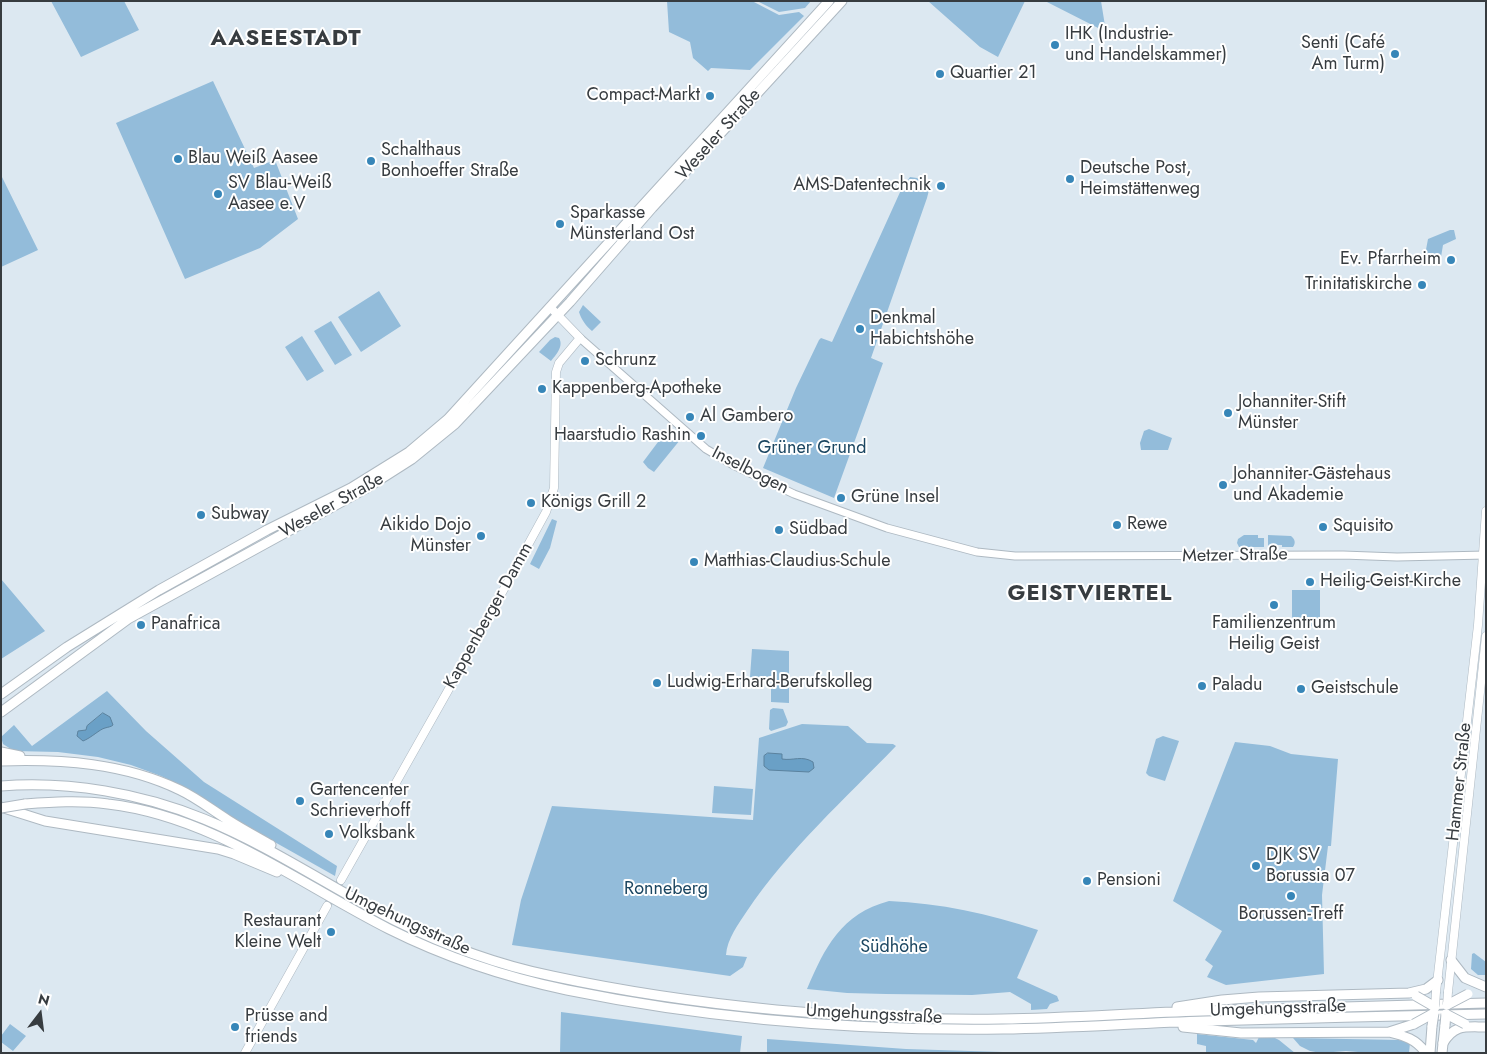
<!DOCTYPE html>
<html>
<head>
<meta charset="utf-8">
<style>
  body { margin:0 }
  #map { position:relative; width:1487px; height:1054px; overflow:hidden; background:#dce8f1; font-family:Jost,sans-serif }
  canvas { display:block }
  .frame { position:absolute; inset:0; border:2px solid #373c40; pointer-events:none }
  .north { position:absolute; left:15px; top:989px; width:50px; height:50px; -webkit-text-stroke:4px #fff; paint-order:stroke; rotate:15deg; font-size:14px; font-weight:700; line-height:20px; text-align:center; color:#373c40 }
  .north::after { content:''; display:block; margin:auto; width:18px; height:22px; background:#373c40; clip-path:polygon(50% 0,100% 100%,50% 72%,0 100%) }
</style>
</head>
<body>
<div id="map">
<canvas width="1487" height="1054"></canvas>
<div class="frame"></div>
<div class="north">N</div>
</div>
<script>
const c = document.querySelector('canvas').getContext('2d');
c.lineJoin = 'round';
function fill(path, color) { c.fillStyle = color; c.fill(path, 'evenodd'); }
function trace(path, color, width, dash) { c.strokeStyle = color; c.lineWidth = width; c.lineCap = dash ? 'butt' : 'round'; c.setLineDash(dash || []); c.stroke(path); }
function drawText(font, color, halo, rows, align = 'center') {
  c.font = font + ' Jost,sans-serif'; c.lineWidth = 4; c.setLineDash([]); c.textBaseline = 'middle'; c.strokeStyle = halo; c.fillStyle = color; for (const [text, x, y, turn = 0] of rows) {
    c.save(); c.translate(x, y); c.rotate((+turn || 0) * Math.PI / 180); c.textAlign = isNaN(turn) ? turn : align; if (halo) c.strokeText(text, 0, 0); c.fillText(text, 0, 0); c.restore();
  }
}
fill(new Path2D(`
  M51 1H124L139 30 81 57Z
  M667 1H752L779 15 799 12 804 16 750 70 711 68 708 71 693 58 690 42 669 32Z
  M757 1H811L805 8 779 12Z
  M928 1H1025L998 57 980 47Z
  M1045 1H1101L1106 32Z
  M213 81 254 168 275 160 298 219 260 248 185 279 116 123Z
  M1 175 38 250 1 267Z
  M910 177 917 178 930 186 927 198 871 358 883 363 834 498 763 468 796 388 819 340 821 338 832 342 901 190Z
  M1450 230H1454L1456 239 1443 245 1441 257H1440L1437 261 1433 262 1427 260 1425 255 1428 239Z
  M379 291 401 326 361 352 338 317Z
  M583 305 601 322 592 331C586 326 581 319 579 312Z
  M331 321 352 355 335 365 314 331Z
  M302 336 324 371 307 381 285 347Z
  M555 337 559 338C564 346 556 355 551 361L539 352 550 340Z
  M1149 429 1172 438 1168 450H1141L1140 443 1144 431Z
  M667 430 680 440 654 472 648 468 643 462Z
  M552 519 557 521 550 548 539 569 530 564Z
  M1244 535H1258V538H1264V547H1239L1237 543 1238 539Z
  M1268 535 1291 536C1295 539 1296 543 1293 547H1282V545H1278L1277 547H1268Z
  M1 579 45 631 1 659Z
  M1292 590H1320V626L1292 627Z
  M752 649 789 651V703L771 702V680L750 677Z
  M107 691 146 731 204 782 337 866 335 876 248 827 188 789 161 776 131 765 98 757 58 752 14 751 3 744 1 737 14 725 32 746Z
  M773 708 783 709 788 722 786 726 771 731 769 729 770 710Z
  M802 724 848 726 867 743 893 744 896 746C845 799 789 849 747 911 739 923 727 939 726 955L747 957 743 967 730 976 512 945 521 900 552 806 753 820 759 738Z
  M1163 736 1179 741 1165 781 1149 776 1146 773 1156 739Z
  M1235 742 1270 746 1291 754 1338 759 1331 846H1328L1322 895 1324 974 1226 985 1207 977 1213 966 1205 960 1222 931 1173 901Z
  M714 786 753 789 751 815 712 813Z
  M889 901C940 903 989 914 1038 930L1017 978 1057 996 1059 1001 1050 1004 1047 1009 1031 1010V1004L1010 992 972 995 886 994 847 993 807 989C825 947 841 914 889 901Z
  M1474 953 1486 962V975H1478L1471 969 1472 954Z
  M561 1012 742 1036 740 1053H560Z
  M10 1024 26 1036 13 1051 1 1042V1036Z
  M1197 1034 1253 1040 1256 1043 1259 1037 1267 1034 1279 1040 1295 1053H1206V1046L1197 1044Z
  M1293 1038 1399 1040 1410 1043 1409 1053H1370L1346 1051 1321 1053 1310 1051 1300 1046Z
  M767 1039 906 1049 1035 1053H767Z`), '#93bcda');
const water = new Path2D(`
  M103 713 110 717 113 725C111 727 108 727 105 728 100 729 91 738 83 741L77 736 78 731 86 730 87 726Z
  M768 753 782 754V759C793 761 802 755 813 762L814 768 809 772 769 770 764 766V756Z`);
fill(water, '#6aa0c6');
trace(water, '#5b829e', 1);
trace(new Path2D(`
  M327 906 341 880`), '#bbc6ce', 8, [8, 4]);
const tertiary = new Path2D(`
  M580 338 706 449 735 466 794 494 887 528 977 552 1015 556 1343 555 1397 557 1486 555`);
const secondary = new Path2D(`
  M341 880 463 664 546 512 554 488 556 372 559 363 580 338 550 307
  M1436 992 1478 625 1486 511
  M1448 992 1486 636
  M245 1053 327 906`);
const primary = new Path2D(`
  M1 694 67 647 159 590 267 530 351 488 409 452 448 419 829 1
  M1 712 128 619 365 489 412 459 455 424 570 302 652 208 842 1
  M1430 1053 1432 1026
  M1442 1053 1445 1025`);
const trunk = new Path2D(`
  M1 752 20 756
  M1 761C62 759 124 763 180 790 197 798 212 810 228 820 242 829 257 837 271 845
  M1 786C70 781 141 793 204 819 270 846 330 887 394 920 444 945 498 965 552 976 696 1007 856 1021 1002 1019 1069 1018 1135 1013 1202 1011 1296 1008 1391 1006 1486 1003
  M25 804C52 802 80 800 108 804 212 816 298 883 389 929 445 957 505 977 567 990 709 1019 857 1031 1003 1029 1071 1028 1138 1023 1206 1021 1299 1018 1393 1016 1486 1014
  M1 807 45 821 218 849 234 854 277 872
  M1451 960 1465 978 1486 987
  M1177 1007 1222 1000 1259 997 1409 993 1426 989 1438 980
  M1183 1027 1241 1033 1389 1032C1405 1036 1416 1039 1426 1053
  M1389 1032 1414 1024
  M1443 1043C1455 1024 1465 1027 1486 1027`);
trace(tertiary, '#aeb9c2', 9);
trace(secondary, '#aeb9c2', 9);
trace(primary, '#aeb9c2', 11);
trace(trunk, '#aeb9c2', 11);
trace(tertiary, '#fff', 7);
trace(secondary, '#fff', 8);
trace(primary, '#fff', 9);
trace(trunk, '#fff', 9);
const secondaryBridge = new Path2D(`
  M1447 1005 1448 992
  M1435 1007 1436 992`);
const primaryBridge = new Path2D(`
  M1445 1025 1446 1014
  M1432 1026 1434 1013`);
const trunkBridge = new Path2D(`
  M1 808 25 804
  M1416 996 1435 1007
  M1447 1005 1468 994
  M1446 1014 1465 1024
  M1414 1024 1434 1013`);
trace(secondaryBridge, '#aeb9c2', 9, []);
trace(primaryBridge, '#aeb9c2', 11, []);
trace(trunkBridge, '#aeb9c2', 11, []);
trace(secondaryBridge, '#fff', 8);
trace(primaryBridge, '#fff', 9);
trace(trunkBridge, '#fff', 9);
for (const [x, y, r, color] of [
  [1055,45,5,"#3786b8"],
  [1395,54,5,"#3786b8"],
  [940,74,5,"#3786b8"],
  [710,96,5,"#3786b8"],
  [178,159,5,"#3786b8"],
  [371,161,5,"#3786b8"],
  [1070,179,5,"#3786b8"],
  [941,186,5,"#3786b8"],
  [218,194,5,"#3786b8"],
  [560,224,5,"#3786b8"],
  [1451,260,5,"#3786b8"],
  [1422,285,5,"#3786b8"],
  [860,329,5,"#3786b8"],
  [585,361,5,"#3786b8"],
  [542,389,5,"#3786b8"],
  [1228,413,5,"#3786b8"],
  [690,417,5,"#3786b8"],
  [701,436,5,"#3786b8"],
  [1223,485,5,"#3786b8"],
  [841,498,5,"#3786b8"],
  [531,503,5,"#3786b8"],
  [201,515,5,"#3786b8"],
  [1117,525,5,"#3786b8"],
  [1323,527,5,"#3786b8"],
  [779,530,5,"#3786b8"],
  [481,536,5,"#3786b8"],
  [694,562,5,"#3786b8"],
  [1310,582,5,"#3786b8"],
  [1274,605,5,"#3786b8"],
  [141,625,5,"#3786b8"],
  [657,683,5,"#3786b8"],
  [1202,686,5,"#3786b8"],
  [1301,689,5,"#3786b8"],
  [300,801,5,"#3786b8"],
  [329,834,5,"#3786b8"],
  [1256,866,5,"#3786b8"],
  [1087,881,5,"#3786b8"],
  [1291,896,5,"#3786b8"],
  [331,932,5,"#3786b8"],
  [235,1027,5,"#3786b8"]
]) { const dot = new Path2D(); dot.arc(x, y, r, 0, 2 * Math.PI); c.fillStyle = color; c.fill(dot); trace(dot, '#fff', 2); }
drawText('18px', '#373c40', '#fff', [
  ["IHK (Industrie-",1065,35],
  ["und Handelskammer)",1065,56],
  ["Senti (Café",1385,44,"right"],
  ["Am Turm)",1385,65,"right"],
  ["Quartier 21",950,74],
  ["Compact-Markt",700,96,"right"],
  ["Schalthaus",381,151],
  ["Bonhoeffer Straße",381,172],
  ["Blau Weiß Aasee",188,159],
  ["Deutsche Post,",1080,169],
  ["Heimstättenweg",1080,190],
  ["SV Blau-Weiß",228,184],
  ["Aasee e.V",228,205],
  ["AMS-Datentechnik",931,186,"right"],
  ["Sparkasse",570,214],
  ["Münsterland Ost",570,235],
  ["Ev. Pfarrheim",1441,260,"right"],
  ["Trinitatiskirche",1412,285,"right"],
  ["Denkmal",870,319],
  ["Habichtshöhe",870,340],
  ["Schrunz",595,361],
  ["Kappenberg-Apotheke",552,389],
  ["Johanniter-Stift",1238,403],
  ["Münster",1238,424],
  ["Al Gambero",700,417],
  ["Haarstudio Rashin",691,436,"right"],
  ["Johanniter-Gästehaus",1233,475],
  ["und Akademie",1233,496],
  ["Grüne Insel",851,498],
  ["Königs Grill 2",541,503],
  ["Subway",211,515],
  ["Rewe",1127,525],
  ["Aikido Dojo",471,526,"right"],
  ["Münster",471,547,"right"],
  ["Squisito",1333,527],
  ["Südbad",789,530],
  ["Matthias-Claudius-Schule",704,562],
  ["Heilig-Geist-Kirche",1320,582],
  ["Familienzentrum",1274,624,"center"],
  ["Heilig Geist",1274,645,"center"],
  ["Panafrica",151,625],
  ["Ludwig-Erhard-Berufskolleg",667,683],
  ["Paladu",1212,686],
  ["Geistschule",1311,689],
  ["Gartencenter",310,791],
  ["Schrieverhoff",310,812],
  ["Volksbank",339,834],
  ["DJK SV",1266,856],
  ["Borussia 07",1266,877],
  ["Pensioni",1097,881],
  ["Borussen-Treff",1291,915,"center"],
  ["Restaurant",321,922,"right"],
  ["Kleine Welt",321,943,"right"],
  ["Prüsse and",245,1017],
  ["friends",245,1038]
], 'left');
drawText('18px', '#373c40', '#fff', [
  ["Weseler Straße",719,135,-48],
  ["Inselbogen",750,471,27],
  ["Weseler Straße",332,506,-29],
  ["Metzer Straße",1235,556,-1],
  ["Kappenberger Damm",489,616,-61],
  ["Hammer Straße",1460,782,-84],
  ["Umgehungsstraße",407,922,25],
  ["Umgehungsstraße",1278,1009,-2],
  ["Umgehungsstraße",874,1015,3]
]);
drawText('18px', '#1b4661', '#fff', [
  ["Grüner Grund",812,449],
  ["Ronneberg",666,890],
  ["Südhöhe",894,948]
]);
c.letterSpacing = '1px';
drawText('bold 22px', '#373c40', '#fff', [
  ["AASEESTADT",286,40],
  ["GEISTVIERTEL",1090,595]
]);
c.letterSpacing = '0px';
</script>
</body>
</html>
